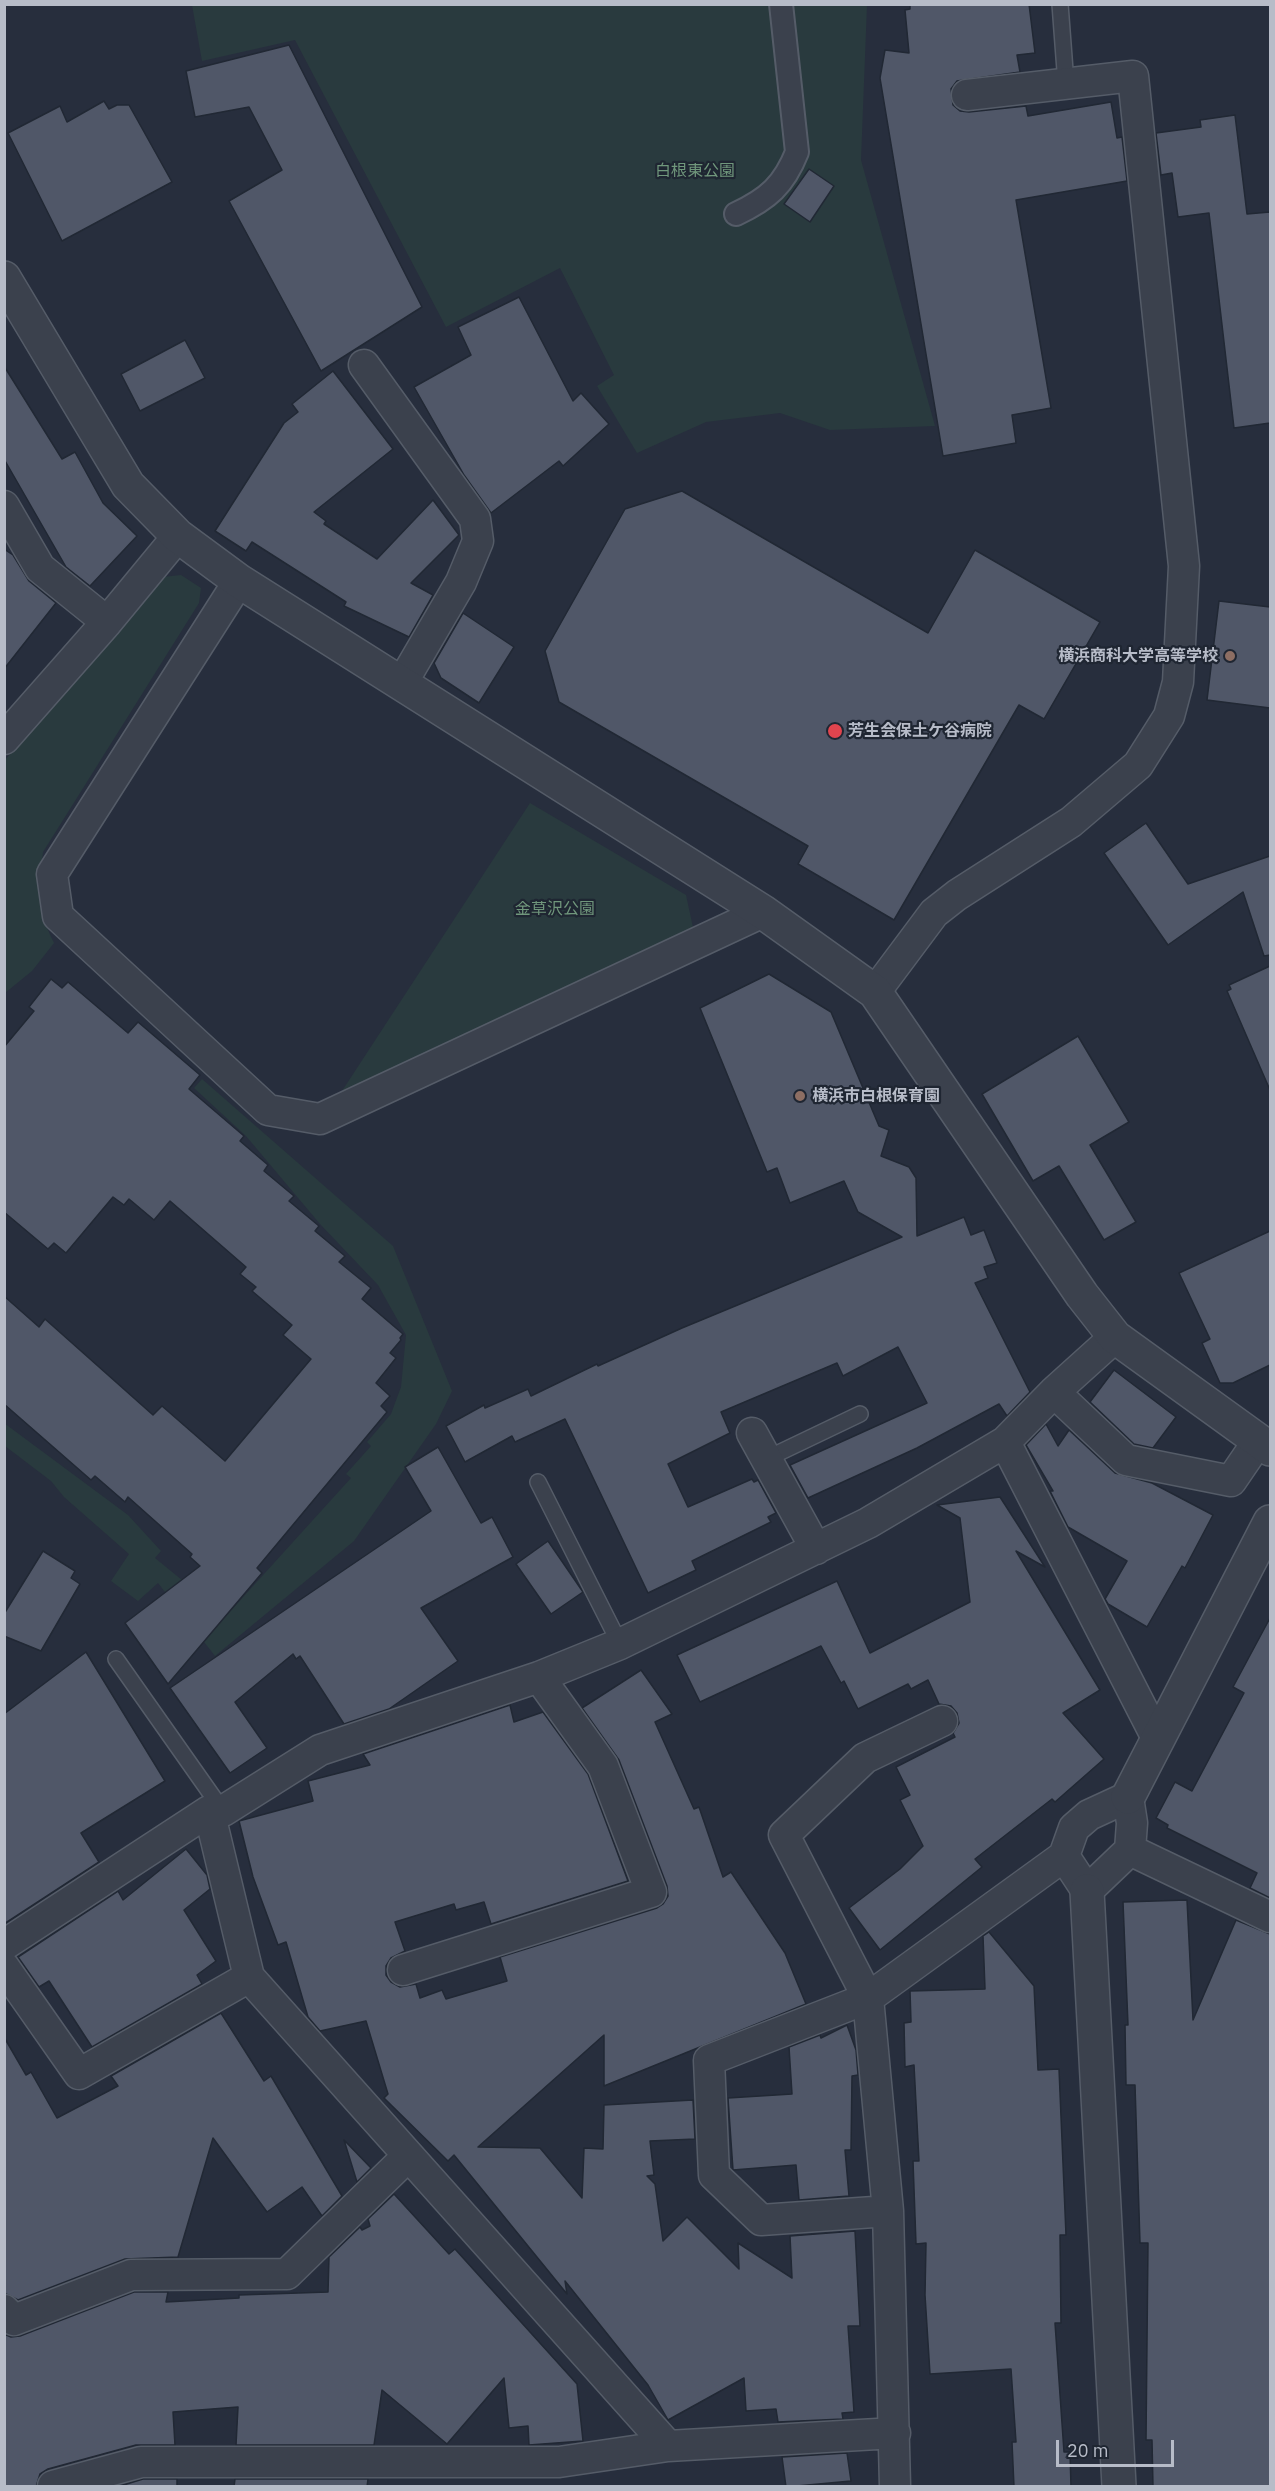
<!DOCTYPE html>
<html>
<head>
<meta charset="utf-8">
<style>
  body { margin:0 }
  #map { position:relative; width:1275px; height:2491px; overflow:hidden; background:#272e3d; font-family:"IBM Plex Sans",sans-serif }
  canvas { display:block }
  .frame { position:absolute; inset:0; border:6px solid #b7bcc8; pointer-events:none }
  .scale { position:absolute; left:1056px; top:2440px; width:118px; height:27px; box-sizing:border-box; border:3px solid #b7bcc8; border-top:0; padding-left:8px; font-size:18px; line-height:21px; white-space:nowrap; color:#b7bcc8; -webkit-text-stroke:4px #1f2632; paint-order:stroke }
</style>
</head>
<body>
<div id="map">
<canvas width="1275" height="2491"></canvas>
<div class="frame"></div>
<div class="scale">20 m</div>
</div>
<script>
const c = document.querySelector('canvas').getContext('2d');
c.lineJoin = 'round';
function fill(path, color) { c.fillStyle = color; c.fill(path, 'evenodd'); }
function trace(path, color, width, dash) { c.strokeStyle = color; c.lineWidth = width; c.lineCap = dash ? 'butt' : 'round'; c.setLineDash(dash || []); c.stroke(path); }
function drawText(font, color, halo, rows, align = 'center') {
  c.font = font + ' "IBM Plex Sans","Noto Sans JP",sans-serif'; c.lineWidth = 4.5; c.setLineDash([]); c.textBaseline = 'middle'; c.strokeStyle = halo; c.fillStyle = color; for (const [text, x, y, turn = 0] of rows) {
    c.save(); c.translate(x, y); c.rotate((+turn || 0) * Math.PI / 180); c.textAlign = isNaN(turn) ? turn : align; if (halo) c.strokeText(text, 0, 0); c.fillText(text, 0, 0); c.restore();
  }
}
fill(new Path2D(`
  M192 5H867L861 160 935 426 830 430 780 413 706 422 637 453 597 386 614 375 560 268 446 327 295 40 202 61Z
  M181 575 201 588 199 603 43 852C39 892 36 906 54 943L32 971 5 993V760L162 577Z
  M530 803 686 895 694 932 342 1091Z
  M202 1079 393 1246 452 1391 436 1424 354 1541 215 1656 158 1583 138 1601 111 1581 129 1554 64 1497 51 1481 5 1446 4 1423 128 1515 161 1551 155 1558 226 1616 351 1478 346 1474 371 1446 367 1442 391 1414 401 1387 406 1335 378 1285 320 1224 246 1136 194 1088Z`), '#293a3e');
const building = new Path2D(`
  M910 4H1029L1035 53 1017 55 1020 72 957 81 951 89 953 105 960 111 969 112 1026 106 1028 116 1111 102 1117 138 1122 137 1127 181 1016 200 1051 408 1012 415 1016 443 943 456 880 78 885 50 909 53 905 10 910 9Z
  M289 45 422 307 321 371 229 201 282 170 249 107 195 117 186 71Z
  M104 101 109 109 117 105H129L172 182 62 241 8 133 60 106 67 122Z
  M1235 115 1247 214 1270 212V423L1234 428 1209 213 1178 217 1172 173 1161 175 1156 133 1201 127 1200 120Z
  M809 169 834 186 810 222 784 204Z
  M519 297 573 401 581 393 609 424 563 466 559 461 491 513 464 475 414 387 471 355 458 327Z
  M185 340 205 378 140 411 121 374Z
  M4 366 62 459 75 452 103 503 137 536 90 586 66 567 4 459Z
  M333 371 393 449 314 512 326 521 324 524 377 559 433 500 459 535 411 583 433 595 409 637 344 606 346 602 252 542 246 551 215 531 284 423 298 412 292 404Z
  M682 491 928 633 975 550 1100 622 1044 719 1019 705 894 920 798 864 808 846 559 702 545 651 625 509Z
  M4 549 13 555 29 581 56 603 4 669Z
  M1219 601 1270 607V708L1207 700Z
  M463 613 514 647 479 703 441 678 434 663Z
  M1146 823 1188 884 1270 856V955L1264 956 1243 892 1168 945 1104 853Z
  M1270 966V1090L1227 991 1231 989 1229 985Z
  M769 974 831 1012 879 1126 889 1130 881 1156 909 1167 916 1178 917 1236 964 1217 971 1235 984 1230 997 1263 984 1267 988 1278 975 1283 1030 1392 1007 1416 999 1404 917 1448 808 1498 790 1465 927 1403 898 1347 843 1376 837 1363 721 1412 730 1433 668 1464 688 1507 752 1479 754 1482 758 1480 776 1513 768 1517 771 1522 692 1561 696 1570 648 1593 565 1419 515 1442 512 1436 465 1462 446 1426 484 1405 485 1408 528 1389 531 1396 597 1364 598 1366 682 1328 902 1237 858 1212 844 1181 790 1203 777 1168 767 1172 700 1008Z
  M51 979 62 988 68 982 128 1033 138 1022 200 1075 189 1089 244 1136 240 1141 268 1165 264 1171 294 1196 289 1201 319 1226 315 1231 345 1256 339 1262 371 1288 362 1299 403 1334 400 1338 401 1340 390 1353 396 1358 376 1383 390 1396 381 1406 387 1412 257 1568 262 1573 168 1684 125 1623 200 1566 190 1557 192 1554 128 1497 125 1502 95 1476 91 1480 4 1404V1296L39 1327 45 1319 153 1415 162 1406 225 1461 311 1359 283 1335 292 1325 252 1291 256 1287 240 1274 246 1267 170 1201 154 1220 129 1199 124 1205 113 1197 66 1253 54 1243 48 1249 4 1212V1047L34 1011 29 1007Z
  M1078 1036 1129 1122 1090 1145 1136 1222 1104 1240 1059 1166 1033 1181 982 1094Z
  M1270 1231V1365L1233 1383H1220L1202 1343 1210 1339 1179 1273Z
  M1114 1370 1176 1417 1153 1448 1134 1444 1090 1402Z
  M1046 1424 1058 1446 1069 1430 1115 1473 1152 1483 1213 1515 1185 1568 1182 1566 1147 1627 1108 1604 1105 1599 1127 1561 1068 1527 1050 1491H1053L1026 1445Z
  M438 1447 481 1523 492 1517 513 1557 421 1608 458 1661 389 1709 344 1724 300 1656 296 1659 293 1654 235 1702 267 1748 230 1773 170 1688 431 1511 405 1467Z
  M1000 1497 1045 1567 1016 1551 1100 1690 1063 1713 1104 1759 1055 1802 1052 1799 975 1859 982 1867 880 1950 849 1908 900 1869 923 1846 900 1800 910 1795 896 1767 955 1737 953 1733 959 1723 957 1713 951 1706 939 1704 928 1680 911 1689 908 1684 858 1709 844 1681 841 1683 821 1646 700 1702 677 1655 837 1581 870 1653 970 1602 960 1518 937 1505Z
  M548 1541 583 1592 551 1614 516 1564Z
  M43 1551 75 1571 71 1578 80 1584 41 1651 4 1636V1614Z
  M1270 1618V1898L1250 1888 1257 1873 1167 1828 1168 1825 1156 1818 1175 1782 1192 1791 1244 1693 1233 1687Z
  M86 1652 165 1781 81 1833 99 1862 4 1924V1714Z
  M641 1670 672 1714 655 1722 694 1809 699 1807 723 1877 731 1872 785 1953 806 2004 604 2086V2035L478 2147 540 2148 582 2198 584 2148 603 2149 604 2105 693 2100 695 2139 650 2141 654 2175 647 2176 655 2184 663 2241 687 2217 739 2269 738 2243 792 2278 790 2236 855 2231 860 2326H848L854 2412 842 2413 843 2419 778 2422 776 2409 746 2411 744 2378 668 2420 648 2385 565 2281 567 2294 454 2155 448 2161 384 2098 388 2094 366 2021 320 2031 308 2017 286 1942 278 1945 253 1877 239 1821 313 1801 308 1781 370 1765 363 1754 510 1705 514 1722 543 1712 588 1774 628 1881 491 1924 484 1902 456 1910 454 1904 395 1922 405 1951 391 1958 386 1966V1975L391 1982 400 1987 416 1984 420 1998 442 1990 446 1999 507 1981 500 1957 657 1908 663 1904 668 1896 667 1886 619 1760 582 1708Z
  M186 1849 207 1875 210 1889 184 1910 216 1961 197 1975 202 1984 92 2047 49 1981 39 1987 18 1957 118 1891 123 1900Z
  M1187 1900 1193 2020 1236 1920 1270 1934V2487H1153L1152 2440H1146L1148 2243H1140L1135 2085H1126L1125 2025H1128L1123 1902Z
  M989 1932 1034 1986 1038 2070 1059 2069 1066 2235H1060L1061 2323H1055L1064 2452H1070L1071 2487H1014L1012 2442H1016L1011 2369 930 2374 925 2295 926 2243 916 2244 913 2161H919L914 2065 905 2067 904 2023 911 2022 910 1991 985 1989 983 1936Z
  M221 2013 264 2081 271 2076 342 2196 322 2216 302 2187 267 2212 213 2138 178 2257 125 2259 18 2300 4 2293V2037L26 2075 31 2072 57 2118 118 2086 111 2076Z
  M847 2025 856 2050 858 2075 852 2076 851 2150H845L849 2196 799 2200 796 2165 733 2170 728 2098 792 2094 789 2047 820 2035 821 2038Z
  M344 2140 371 2168 357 2182Z
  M394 2194 449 2254 455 2249 577 2384 583 2441 529 2445 528 2426 509 2428 504 2378 447 2444 382 2390 374 2445H236L238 2407 173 2412 175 2445H136L48 2469 40 2474 36 2487H4V2334L11 2337 20 2336 134 2292H168L166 2302 239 2298V2295L328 2292 329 2257 360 2227 362 2230 370 2226 368 2219Z
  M847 2453 851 2481 786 2487 782 2457Z
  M143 2479H177V2487H117Z
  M235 2479H368L367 2487H234Z`);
fill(building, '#505768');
trace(building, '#212834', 1.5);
const service = new Path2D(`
  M1060 4 1066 84
  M766 1459 860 1414
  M538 1482 620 1644
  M116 1659 223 1811`);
const pedestrian = new Path2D(`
  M736 214C768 199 784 185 797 152L781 4`);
const minor = new Path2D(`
  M364 365 475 519 478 541 461 582 402 683
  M4 506 40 568 107 622
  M239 581 52 874 58 916 268 1110 320 1119 763 912
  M4 739 107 622 178 536
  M875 992 934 913 957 895 1071 822 1138 765 1169 716 1178 682 1184 566 1133 76 967 95
  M1054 1392 1126 1460 1231 1481 1259 1440
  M752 1433 816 1549
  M1005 1442 1157 1738
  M1128 1797 1132 1823 1130 1850 1087 1891 1064 1856 1074 1828 1089 1815Z
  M209 1811 249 1977 668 2446
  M1130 1850 1270 1917
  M4 1945 209 1811H223L320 1750 539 1677 620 1644 868 1523 1005 1442 1054 1392 1115 1337
  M4 1967 79 2074 249 1977
  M403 1970 651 1892 603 1766 539 1677
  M888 2211 761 2220 714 2175 709 2060 868 1998 1064 1856
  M4 2310 14 2320 131 2275 287 2274 408 2156
  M53 2486 141 2462H559L668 2446 895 2433
  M895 2486 888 2211 868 1998 784 1835 865 1758 942 1721`);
const tertiary = new Path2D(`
  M4 278 128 485 178 536 239 581 763 912 875 992 1082 1295 1115 1337 1270 1449
  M1128 1797 1270 1522
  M1087 1891 1119 2486`);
trace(service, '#555c68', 18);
trace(pedestrian, '#555c68', 26);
trace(minor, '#555c68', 33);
trace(tertiary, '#555c68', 36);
trace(service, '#3b414d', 15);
trace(pedestrian, '#3b414d', 22);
trace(minor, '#3b414d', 30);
trace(tertiary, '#3b414d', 33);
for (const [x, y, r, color] of [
  [1230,656,6,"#8d6e63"],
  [835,731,8,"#e0444e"],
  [800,1096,6,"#8d6e63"]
]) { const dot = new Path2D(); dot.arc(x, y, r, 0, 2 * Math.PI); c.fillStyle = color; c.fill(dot); trace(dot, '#1f2632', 2); }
drawText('16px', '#70977c', '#1f2632', [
  ["白根東公園",695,171],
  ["金草沢公園",555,909]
]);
drawText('bold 16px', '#b7bcc8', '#1f2632', [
  ["横浜商科大学高等学校",1218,656,"right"],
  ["芳生会保土ケ谷病院",848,731],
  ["横浜市白根保育園",812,1096]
], 'left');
</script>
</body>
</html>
